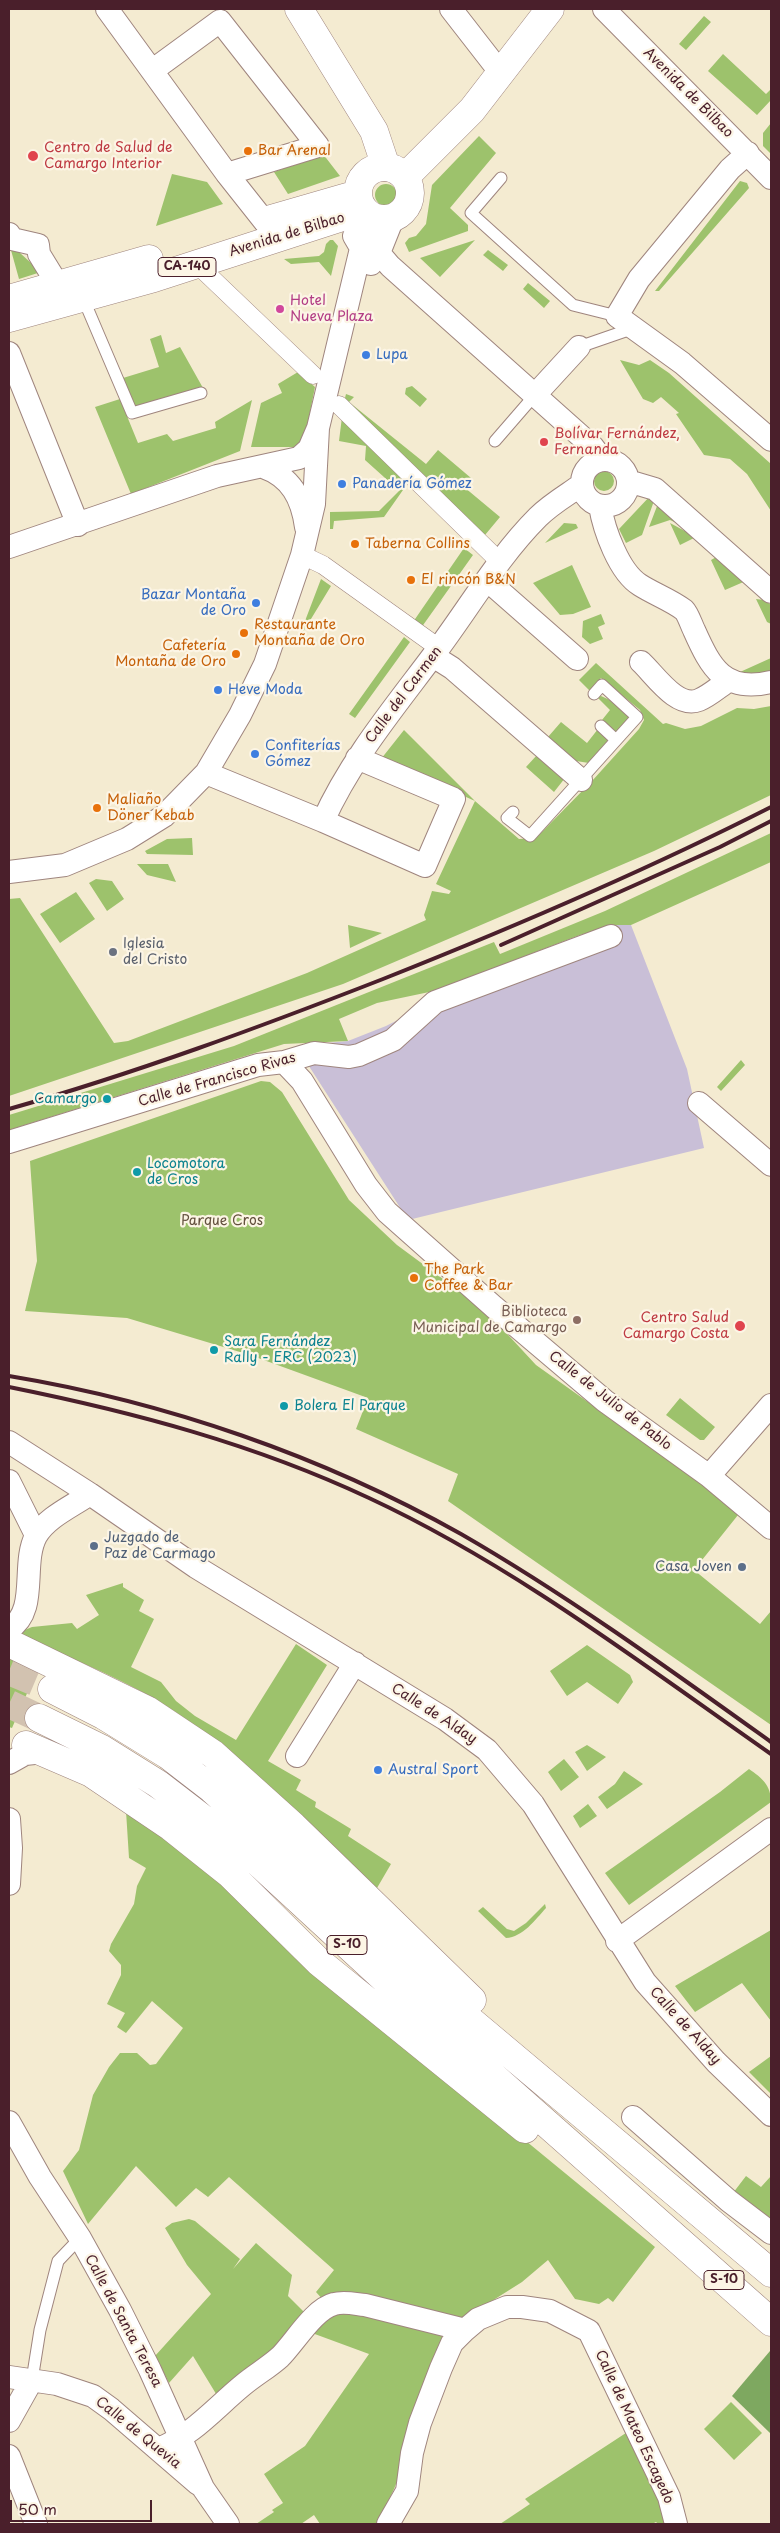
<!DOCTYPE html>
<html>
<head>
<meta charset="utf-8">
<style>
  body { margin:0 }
  #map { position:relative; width:780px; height:2533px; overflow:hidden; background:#f4ebd1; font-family:"Playpen Sans",sans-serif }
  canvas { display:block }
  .frame { position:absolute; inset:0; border:10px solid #4a1f2b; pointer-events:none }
  .scale { position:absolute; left:10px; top:2500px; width:142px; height:22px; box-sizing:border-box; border:2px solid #4a1f2b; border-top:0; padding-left:6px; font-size:15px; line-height:18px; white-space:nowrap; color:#4a1f2b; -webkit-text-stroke:4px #fcf5e5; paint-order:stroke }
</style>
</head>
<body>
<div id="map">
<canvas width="780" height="2533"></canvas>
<div class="frame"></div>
<div class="scale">50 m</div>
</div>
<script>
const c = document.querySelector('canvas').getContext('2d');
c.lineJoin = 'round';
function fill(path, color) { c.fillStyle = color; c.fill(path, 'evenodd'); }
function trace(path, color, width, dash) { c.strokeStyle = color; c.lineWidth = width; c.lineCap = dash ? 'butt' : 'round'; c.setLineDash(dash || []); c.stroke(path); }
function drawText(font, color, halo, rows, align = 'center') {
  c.font = font + ' "Playpen Sans",sans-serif'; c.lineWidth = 4.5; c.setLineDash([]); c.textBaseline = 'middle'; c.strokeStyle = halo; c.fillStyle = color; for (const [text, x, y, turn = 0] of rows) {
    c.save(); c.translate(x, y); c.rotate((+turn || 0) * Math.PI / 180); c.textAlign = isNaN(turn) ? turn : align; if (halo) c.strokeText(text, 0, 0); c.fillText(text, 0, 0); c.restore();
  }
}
fill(new Path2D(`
  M614 925H631L687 1069 704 1148 408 1220 296 1046 348 1041 386 1026 490 973Z`), '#c9bfd7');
fill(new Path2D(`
  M704 16 711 22 686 50 679 44Z
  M723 54 766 94 771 89V100L757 115 708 71Z
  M771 123V154L763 146V133Z
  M479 136 496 153 450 208 468 225V231L409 252 405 243 409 238 416 236 426 224 432 185Z
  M323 154 340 176 288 194 274 172Z
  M172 174 207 182 223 204 156 226Z
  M740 181 747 183 749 188 659 291H655Z
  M375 195a11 11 0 1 1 22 0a11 11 0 1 1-22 0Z
  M330 240H333L338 246 331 276 319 262 291 264 284 259 319 256 324 252 326 244Z
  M475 240 440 277 420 258Z
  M9 243 41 272 19 279Z
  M488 250 508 265 503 271 483 255Z
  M528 283 550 301 544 308 523 289Z
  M161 335 166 353 180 347 203 388 135 406 123 378 159 367 150 339Z
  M620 360 639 365 650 360 669 373 771 464V511L747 474 730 459 704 455 676 414 679 413 661 397 653 403 643 399Z
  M298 372 315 387 303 447H251L261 403 282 393 278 384Z
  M412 386 427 399 420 407 405 394 406 388Z
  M346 394 354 397 349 402 426 464 438 450 471 478 464 487 500 517 485 535 344 402Z
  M120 399 138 443 167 434 173 441 216 428 215 422 252 400 240 451 131 494 95 407Z
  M342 417 404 475 394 486 365 460 366 446 339 441Z
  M594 481a10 10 0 1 1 20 0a10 10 0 1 1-20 0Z
  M401 489 403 490 384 517 334 521 333 529H330V512L379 511Z
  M651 495 655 498 642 535 626 543 619 529Z
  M659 501 689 529 670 520 649 527Z
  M564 523 576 524 578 528 545 543Z
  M670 523 696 537 680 545Z
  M464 548 473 555 421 628 413 622Z
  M720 555 748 580 725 590 711 560Z
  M572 565 591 607 573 614 560 615 533 583Z
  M321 579 331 586 297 642Z
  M756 599 764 600 771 605V624L767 622Z
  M601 614 605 624 598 627 603 639 590 644 582 637 583 621Z
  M404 637 410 642 355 718 349 714Z
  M771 658V670L754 679 740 672Z
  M596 663 663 724 666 723 685 729 701 726 737 708 754 709 771 706V795L654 851 343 984 9 1096V899L20 898 114 1043 128 1041 307 973 426 920 424 915 432 891 449 894 451 891 436 884 475 801 381 759 404 730 475 801 519 839 536 838 592 781 639 729 644 720 640 710 601 678 590 691 579 680Z
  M601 696 612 701 628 715 629 721 618 734 602 720 610 710 597 697Z
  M561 722 587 743 598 729 607 739V745L589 763 576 761 548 737Z
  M537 755 565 778 554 792 526 767Z
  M771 833V862L631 925H614L580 935 434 991 377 1003 339 1019 348 1041 284 1044 9 1130V1115L234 1046 494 942 500 954 605 911Z
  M192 838 193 855 147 854 145 851 167 839Z
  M137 864H168L176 882 147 875Z
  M96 879 112 881 124 899 107 911 89 883Z
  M76 892 95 919 60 943 40 914Z
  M348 925 382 933 350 948Z
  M741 1060 745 1065 721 1091 717 1087Z
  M261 1081 270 1082 282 1092 349 1200 397 1245 485 1310 536 1365 703 1484 738 1515 694 1570 760 1624 771 1611V1725L448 1501 458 1474 356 1429 368 1398 250 1355 127 1318 25 1311 37 1261 30 1161Z
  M680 1398 715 1427 704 1440H700L666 1415Z
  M123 1583V1587L144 1600 139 1611 154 1619 131 1667 161 1682 176 1701 195 1716 236 1740 296 1644 327 1665 268 1761 301 1780 296 1790 316 1802 315 1807 351 1829 348 1836 391 1864 377 1888C312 1827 246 1758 171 1709 123 1678 67 1657 15 1634L32 1627 72 1623 77 1629 99 1615 86 1595Z
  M587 1645 630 1675 633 1682 618 1704 587 1682 567 1696 550 1671Z
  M9 1655 38 1668 12 1728 9 1727Z
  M587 1745 606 1757 587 1771 575 1752Z
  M564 1759 579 1777 561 1791 548 1772Z
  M749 1769C762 1778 771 1785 771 1802L629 1905 605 1873 720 1792Z
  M624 1771 643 1784 607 1809 598 1797 615 1784Z
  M588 1804 597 1816 580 1828 573 1816Z
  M126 1811 174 1841 515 2132 655 2247 613 2302 608 2298 599 2304 575 2299 548 2260 522 2282 476 2311 464 2325 324 2301 316 2292 334 2270 229 2177 208 2197 196 2188 176 2207 136 2166 88 2224 63 2171 79 2150 93 2095 109 2067 120 2053H137L150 2065 156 2064 183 2028 152 2001 126 2033 117 2027 125 2013 107 2004 121 1975V1965L109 1951 111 1944 134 1904 137 1886 146 1868 129 1858Z
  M545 1904 546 1908C535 1920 523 1937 506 1938L478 1911 483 1907 507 1929 514 1931 526 1923Z
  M771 1930V2021L742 1983 695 2012 675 1986Z
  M771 2056V2094L749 2072Z
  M746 2176 761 2187 771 2176V2223L733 2193Z
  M189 2219 195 2221 240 2259 233 2269 256 2243 292 2275 288 2296 305 2313 294 2329 221 2402 193 2356 169 2383 155 2356 211 2294 187 2265 165 2228 172 2223Z
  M337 2310 456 2334 394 2489 377 2524H320L314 2515 301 2524H256L274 2512 272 2510 283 2503 264 2474 305 2446 369 2354 312 2333Z
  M731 2402 762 2433 734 2460 704 2429Z
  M632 2429 673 2524H658L656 2522 652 2524H500L530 2504 525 2499Z`), '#9dc26c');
fill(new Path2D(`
  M770 2351H771V2434L732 2396Z`), '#7ea860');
trace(new Path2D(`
  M9 1671 52 1689
  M9 1704 39 1718`), '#d2c2b0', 28, [28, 14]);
const service = new Path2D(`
  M501 178 471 213 573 305 617 316
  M83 298 132 413 201 393
  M579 347 634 328
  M495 441 534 396
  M601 726 616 740
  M513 812 507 818 530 836 637 717 602 685 594 694
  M32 2380 40 2330 58 2261 80 2238`);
const pedestrian = new Path2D(`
  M204 271 313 375
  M339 405 499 561
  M302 555 323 565 439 648`);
const minor = new Path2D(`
  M107 9 227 174 265 222
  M451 9 500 72
  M604 9 771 178
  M153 70 220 21 318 146 227 174
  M748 153 730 169 639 279 617 316 682 363 771 440
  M9 234 12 239 38 245 39 254 58 285
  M354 236 361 248 379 253 390 266 593 447 602 459
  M371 264 379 253 393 218
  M9 353 78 525
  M534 396 579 347
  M582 483a23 23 0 1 1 46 0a23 23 0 1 1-46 0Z
  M263 467C291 477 302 498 306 527
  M628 481 655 489 771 592
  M600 506C604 530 619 572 640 585 654 594 671 600 684 610 688 614 691 624 694 630 711 668 724 693 771 682
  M9 547 217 476 299 458 309 449 318 428 369 215
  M487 580 577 659
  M433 656 452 668 581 780
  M641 662C655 675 677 709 699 700 709 696 719 687 728 681
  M206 773 323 821C351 759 394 708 435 653 469 608 498 557 538 517 551 504 567 495 581 485
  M323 821 425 866 454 799 357 758
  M9 872 65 865 127 839 164 816 206 773 240 715 265 664 302 555 314 504 318 428
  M284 1062 302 1081 366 1185 387 1212 494 1307 605 1401 709 1476 771 1528
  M699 1103 771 1165
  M9 1142 258 1065 284 1062 314 1053 349 1057 359 1055 393 1040 435 1002 611 936
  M9 1442 90 1494 196 1567 445 1719 487 1750 533 1804 645 1982 716 2062 771 2115
  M709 1476 771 1405
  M9 1481 36 1535
  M9 1629C39 1611 21 1564 36 1536 47 1517 73 1506 90 1494
  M297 1756 355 1663
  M9 1763 25 1754 44 1752
  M9 1819 11 1848 9 1884
  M617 1941 771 1829
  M633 2117 729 2201 771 2233
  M9 2122 40 2177 80 2238 120 2310 150 2370 203 2488 228 2524
  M9 2377 57 2384 93 2396 111 2409 198 2484
  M9 2421 32 2380
  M158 2449C192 2436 216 2407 243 2385 255 2375 269 2367 280 2357 295 2342 314 2309 334 2304 344 2301 355 2304 365 2305L465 2330 478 2319 507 2307H522L550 2311 589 2331 669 2497 676 2524
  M9 2456 36 2524
  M388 2524 407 2491 412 2453 420 2423 441 2368 452 2343 465 2330`);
const tertiary = new Path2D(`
  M299 9 374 131 386 167`);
const primary = new Path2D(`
  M358 193a26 26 0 1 1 52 0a26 26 0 1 1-52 0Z
  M405 177 472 110 550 9
  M268 220 358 194
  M9 299 149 259
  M9 318 154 278 364 210`);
const motorway = new Path2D(`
  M9 1643 147 1710 213 1754 293 1826 472 2000
  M52 1689 103 1715 168 1755 212 1789 434 1990 771 2273
  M39 1718 102 1749 158 1784 249 1854 416 2008 771 2322
  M26 1745 91 1773 171 1827 230 1874 319 1962 525 2129`);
trace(service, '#9f857e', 13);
trace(pedestrian, '#9f857e', 19);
trace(minor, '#9f857e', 24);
trace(tertiary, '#9f857e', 29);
trace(primary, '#9f857e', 29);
trace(motorway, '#9f857e', 29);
trace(service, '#fff', 11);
trace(pedestrian, '#fff', 18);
trace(minor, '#fff', 22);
trace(tertiary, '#fff', 28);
trace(primary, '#fff', 28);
trace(motorway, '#fff', 28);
trace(new Path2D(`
  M501 945 720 847 771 821
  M9 1109C136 1073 260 1027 383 979 514 927 645 871 771 807
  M9 1376C166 1402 322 1456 461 1534 567 1595 672 1671 771 1742
  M9 1387C133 1412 254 1444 369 1498 513 1565 642 1664 771 1754`), '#4a1f2b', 4);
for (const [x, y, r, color] of [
  [248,151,5,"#e8710a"],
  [33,156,6,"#e0444e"],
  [280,309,5,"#d1479c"],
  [366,355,5,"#3f7fe0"],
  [544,442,5,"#e0444e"],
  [342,484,5,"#3f7fe0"],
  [355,544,5,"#e8710a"],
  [411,580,5,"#e8710a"],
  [256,603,5,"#3f7fe0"],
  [244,633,5,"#e8710a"],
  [236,654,5,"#e8710a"],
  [218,690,5,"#3f7fe0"],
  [255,754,5,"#3f7fe0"],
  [97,808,5,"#e8710a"],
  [113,952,5,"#6b7280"],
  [107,1099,5,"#0f9aa8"],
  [137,1172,5,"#0f9aa8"],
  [414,1278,5,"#e8710a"],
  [577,1320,5,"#8d6e63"],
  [740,1326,6,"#e0444e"],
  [214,1350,5,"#0f9aa8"],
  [284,1406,5,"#0f9aa8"],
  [94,1546,5,"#5c6f8a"],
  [742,1567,5,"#5c6f8a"],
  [378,1770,5,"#3f7fe0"]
]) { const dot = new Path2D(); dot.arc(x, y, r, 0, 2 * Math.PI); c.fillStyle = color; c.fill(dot); trace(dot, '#fcf5e5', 2); }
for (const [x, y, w] of [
  [187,267,58],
  [347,1945,40],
  [724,2280,40]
]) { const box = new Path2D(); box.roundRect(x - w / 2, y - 9.5, w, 19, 4); c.fillStyle = '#fcf5e5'; c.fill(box); trace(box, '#4a1f2b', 1); }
drawText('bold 12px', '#4a1f2b', null, [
  ["CA-140",187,267],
  ["S-10",347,1945],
  ["S-10",724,2280]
]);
drawText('14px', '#4a1f2b', '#fcf5e5', [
  ["Avenida de Bilbao",688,93,45],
  ["Avenida de Bilbao",287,235,-17],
  ["Calle del Carmen",404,695,-53],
  ["Calle de Francisco Rivas",217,1080,-16],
  ["Calle de Julio de Pablo",610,1401,38],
  ["Calle de Alday",434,1714,33],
  ["Calle de Alday",685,2026,48],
  ["Calle de Santa Teresa",123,2321,62],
  ["Calle de Mateo Escagedo",634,2427,65],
  ["Calle de Quevia",138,2433,39]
]);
drawText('14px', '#be3a42', '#fcf5e5', [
  ["Centro de Salud de",44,148],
  ["Camargo Interior",44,164],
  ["Bolívar Fernández,",554,434],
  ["Fernanda",554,450],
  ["Centro Salud",729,1318,"right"],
  ["Camargo Costa",729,1334,"right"]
], 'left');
drawText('14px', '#c56008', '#fcf5e5', [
  ["Bar Arenal",258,151],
  ["Taberna Collins",365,544],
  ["El rincón B&N",421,580],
  ["Restaurante",254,625],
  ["Montaña de Oro",254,641],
  ["Cafetería",226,646,"right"],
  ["Montaña de Oro",226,662,"right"],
  ["Maliaño",107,800],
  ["Döner Kebab",107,816],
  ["The Park",424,1270],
  ["Coffee & Bar",424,1286]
], 'left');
drawText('14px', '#b23c85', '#fcf5e5', [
  ["Hotel",290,301],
  ["Nueva Plaza",290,317]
], 'left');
drawText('14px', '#366cbe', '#fcf5e5', [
  ["Lupa",376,355],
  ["Panadería Gómez",352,484],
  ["Bazar Montaña",246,595,"right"],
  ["de Oro",246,611,"right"],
  ["Heve Moda",228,690],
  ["Confiterías",265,746],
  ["Gómez",265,762],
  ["Austral Sport",388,1770]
], 'left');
drawText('14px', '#5b616d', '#fcf5e5', [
  ["Iglesia",123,944],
  ["del Cristo",123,960]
], 'left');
drawText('14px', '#0d838f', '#fcf5e5', [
  ["Camargo",97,1099,"right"],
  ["Locomotora",147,1164],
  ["de Cros",147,1180],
  ["Sara Fernández",224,1342],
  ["Rally - ERC (2023)",224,1358],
  ["Bolera El Parque",294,1406]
], 'left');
drawText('14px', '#63503e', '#fcf5e5', [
  ["Parque Cros",222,1221]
]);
drawText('14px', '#785e54', '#fcf5e5', [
  ["Biblioteca",567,1312],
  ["Municipal de Camargo",567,1328]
], 'right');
drawText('14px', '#4e5e75', '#fcf5e5', [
  ["Juzgado de",104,1538],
  ["Paz de Carmago",104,1554],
  ["Casa Joven",732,1567,"right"]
], 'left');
</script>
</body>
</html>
